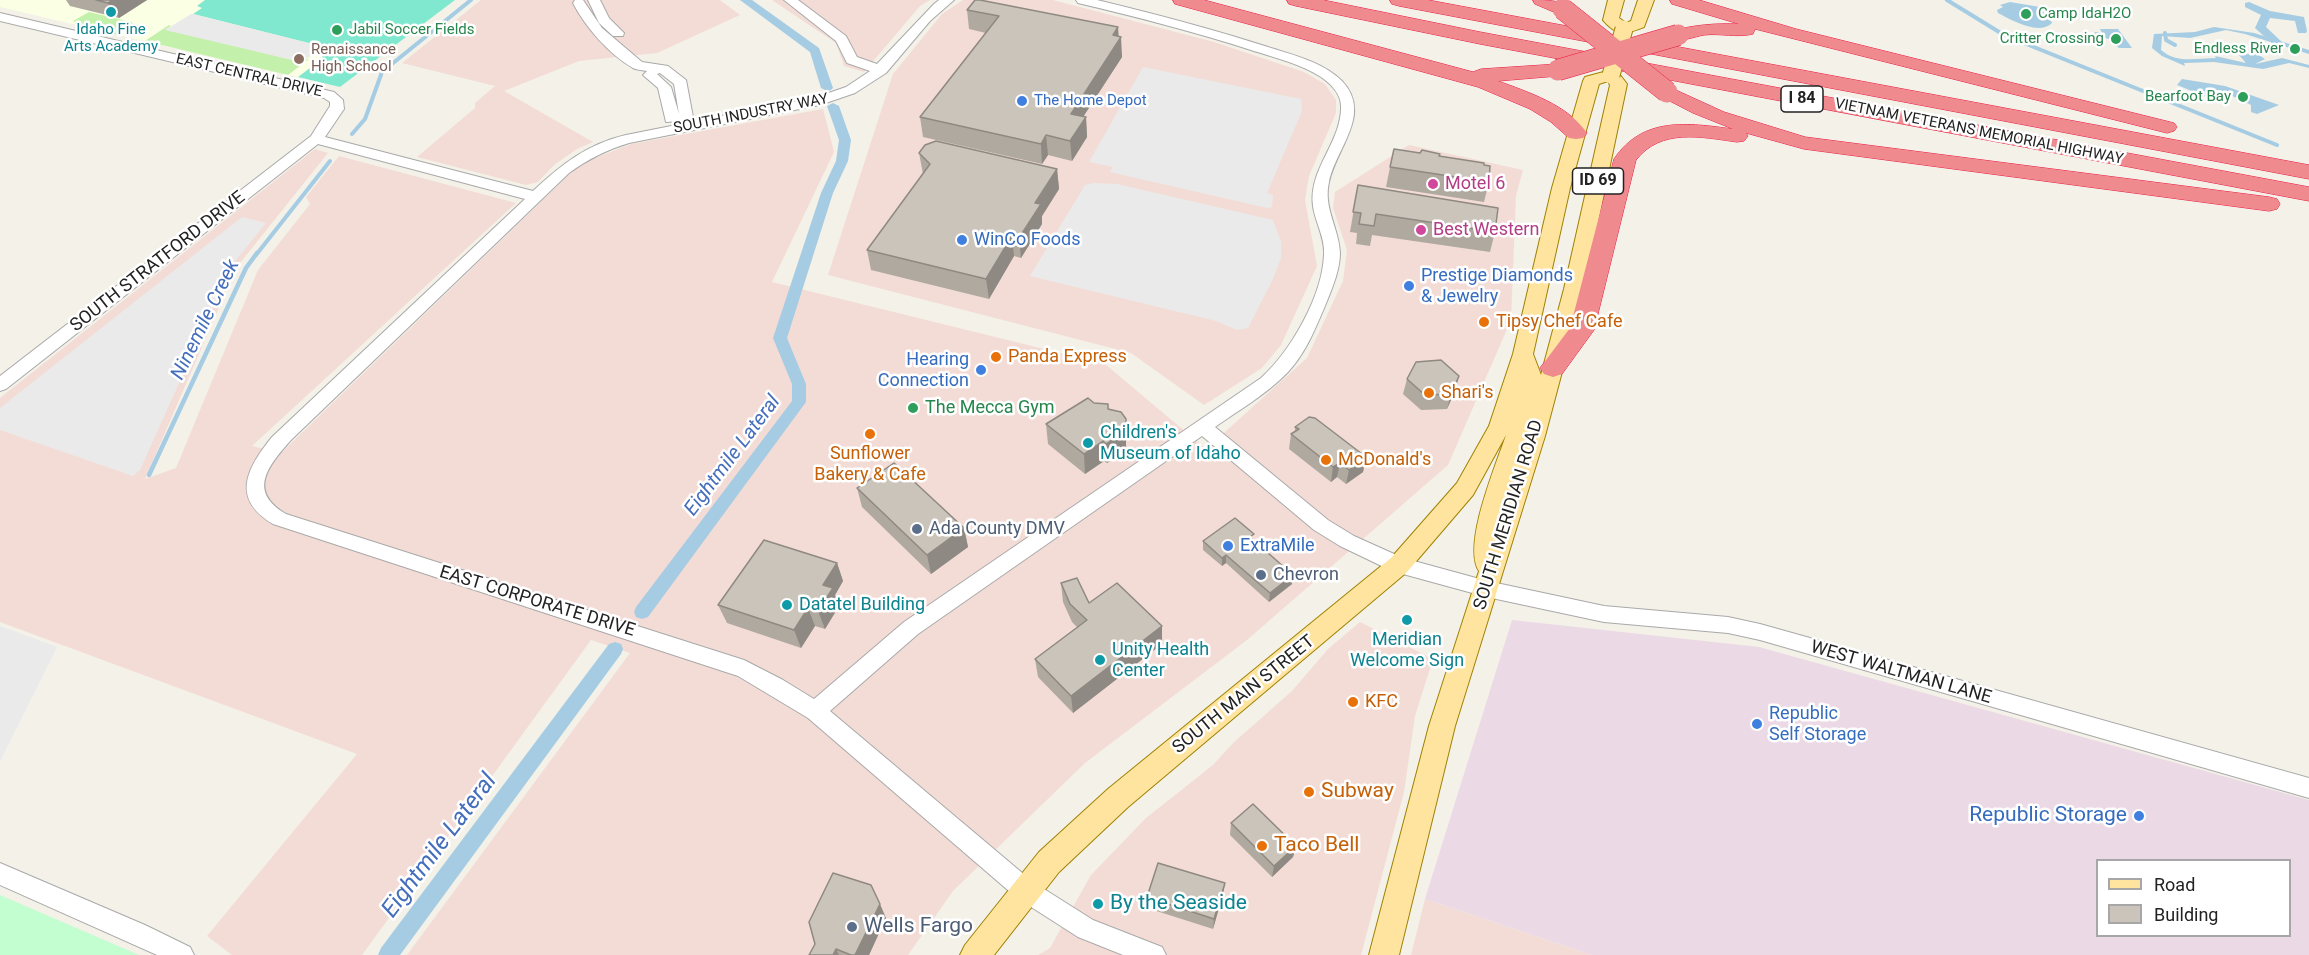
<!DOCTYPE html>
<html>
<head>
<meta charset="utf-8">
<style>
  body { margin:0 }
  #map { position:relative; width:2309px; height:955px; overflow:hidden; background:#f3f1e8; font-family:Roboto,sans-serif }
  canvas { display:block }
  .legend { position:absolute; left:2096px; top:859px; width:195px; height:78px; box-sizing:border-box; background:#fff; border:2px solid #a7a7a7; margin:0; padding:8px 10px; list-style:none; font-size:18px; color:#222 }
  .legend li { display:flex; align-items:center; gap:12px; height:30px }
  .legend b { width:30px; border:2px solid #a7a7a7 }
</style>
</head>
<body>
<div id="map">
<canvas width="2309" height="955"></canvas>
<ul class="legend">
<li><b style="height:8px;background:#ffe4a0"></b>Road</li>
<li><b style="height:16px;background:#cbc4ba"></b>Building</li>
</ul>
</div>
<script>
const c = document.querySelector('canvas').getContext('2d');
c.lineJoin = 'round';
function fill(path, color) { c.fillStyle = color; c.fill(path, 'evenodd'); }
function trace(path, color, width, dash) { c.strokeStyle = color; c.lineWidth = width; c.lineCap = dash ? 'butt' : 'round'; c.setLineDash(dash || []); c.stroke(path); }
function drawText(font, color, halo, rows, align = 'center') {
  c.font = font + ' Roboto,sans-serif'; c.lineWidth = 5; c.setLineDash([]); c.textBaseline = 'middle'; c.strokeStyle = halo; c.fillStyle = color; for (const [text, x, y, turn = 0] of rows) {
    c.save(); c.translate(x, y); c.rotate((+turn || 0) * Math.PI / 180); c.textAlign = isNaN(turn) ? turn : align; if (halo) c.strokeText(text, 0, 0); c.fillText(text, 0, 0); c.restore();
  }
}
fill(new Path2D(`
  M481 0H720L740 15 657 53 579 61 504 91 593 142 577 149 554 165 538 182 526 185 417 157 475 108V103L495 86 402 63Z
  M772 0H930L920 6 864 72 844 66 836 43Z
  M963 0H1053L1214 42 1304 72 1325 84 1336 100V113L1309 176 1305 200 1317 266 1281 345 1262 368 1204 405 1131 353 828 275 893 74 942 14Z
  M823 109 834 152 772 282 1105 364 1206 449 1307 358 1343 281 1347 250 1333 208 1335 192 1409 145 1523 170 1516 196 1511 320 1448 465 1247 640 1085 763 953 891 908 955H407L630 653 591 640 362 955H232L207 936 357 754 0 622V398L315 149 328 153 236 268 145 479 176 468 258 270 310 204 306 197 339 156 516 203 252 446 281 453 580 164 631 144Z
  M1360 622 1433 659 1415 716 1404 792 1361 955H1038L1050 948 1091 875 1146 818 1213 765 1233 743 1292 691 1328 649Z
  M1425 899 1592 955H1411Z`), '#f4dcd6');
fill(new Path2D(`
  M1512 620 1759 647 2309 800V955H1592L1425 899ZM2098 860H2290V936H2098Z`), '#ecd9e6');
fill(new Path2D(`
  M0 0H455L340 87 0 7Z`), '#fbffe4');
fill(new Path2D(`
  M89 12 131 22 134 24 117 35 73 21Z
  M169 25 171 26 166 29 301 62 310 58 288 75 145 41Z`), '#c3f0aa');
fill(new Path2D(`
  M0 895 139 955H0Z`), '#c3fed0');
fill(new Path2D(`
  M205 0H455L340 87 298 77 322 59 323 54 319 51 324 47 193 14 202 8 197 6Z`), '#80e8ce');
fill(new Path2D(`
  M191 14H193L325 47 301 62 165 30Z
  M1143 67 1301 99 1302 111 1267 193 1273 195 1272 207 1267 208 1110 172 1113 167 1089 162Z
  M1094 183 1117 184 1273 220 1281 242V258L1273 279 1248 328 1237 330 1216 321 1030 276 1085 185Z
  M242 217 266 223 232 265 140 470 133 476 0 430V408Z
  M0 626 57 647 0 761Z`), '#eaeaea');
fill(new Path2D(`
  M2010 2 2040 7 2055 16 2050 19 2052 23C2039 36 2011 20 1998 13L1997 10 2003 7 2000 5Z
  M2214 27 2254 33 2309 50V54L2245 34 2226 30 2190 38 2162 36 2161 50C2177 64 2196 58 2216 58L2215 56 2246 63 2239 55 2256 53 2265 59 2255 64 2282 58 2309 65V68L2289 63 2263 69 2214 62 2184 63 2185 66 2162 56 2152 48 2154 34 2195 32Z
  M2100 29H2118L2132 48H2119L2109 39 2093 35 2095 32 2102 33Z
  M2182 79 2225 86 2279 105 2257 114 2251 112V105L2220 90H2214L2207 97 2177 85Z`), '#a5cce3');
trace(new Path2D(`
  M1947 0 2004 35 2277 145
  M2165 33 2166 40 2175 45
  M352 134 365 119 382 72 471 0
  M256 255 330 161`), '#a5cce3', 4);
trace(new Path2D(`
  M149 475 246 268 257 253`), '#a5cce3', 4.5);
fill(new Path2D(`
  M740 0H752L819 48 833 88 831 90 827 91 821 88 810 52Z
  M2249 2 2270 11 2304 17 2307 31 2306 33H2298L2295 21 2270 18 2266 27 2284 44 2283 46H2275L2255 28 2261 15 2245 7V3Z
  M833 103 839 106 851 140 848 161 833 193 787 338 806 384V402L648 617 642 619 636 617 634 612 636 607 792 401V384L773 338 821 193 836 161 839 140 827 106Z
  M615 642 621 644 623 649 621 654 400 955H378L381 948 609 644Z`), '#a5cce3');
const minor = new Path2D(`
  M575 0H583L602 28 642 62 668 66 686 80 693 117 691 120 666 122 658 88 643 75 647 71C643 70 637 70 633 68 609 54 586 28 573 3ZM660 73 674 84 679 114 671 87 657 74Z
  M588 0H600L609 18 624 33 623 36H613L599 23Z
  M784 0H798L846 36 857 57 877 64 934 4 939 0H954L930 21 886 73 855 93 820 105 629 143C606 150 588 159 569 173L291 440C268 466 247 491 286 514L744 660 783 680 814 699 904 622 1261 378C1291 351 1323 295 1324 254 1325 237 1315 222 1313 206 1308 169 1342 142 1341 106 1341 94 1331 84 1321 77 1301 64 1276 58 1254 51 1196 32 1137 17 1078 3L1076 0H1097C1155 14 1212 29 1268 47 1293 55 1323 62 1342 81 1373 114 1336 148 1329 182 1323 208 1339 228 1340 253 1340 269 1333 286 1327 301 1317 325 1306 353 1288 372 1267 394 1239 410 1215 427L1328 520 1354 536 1403 558 1487 581 1604 606 1728 617 1760 624 2309 778V798L1760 640 1728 633 1604 622 1487 597 1392 571 1340 546 1314 530 1202 436 918 634 830 711 1033 882 1093 920 1162 947 1166 955H1123L1078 937 1017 898 808 718 738 676 273 524C231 499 246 469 272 437L525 199 318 144 6 389 0 391V376L311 136 330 106V102L324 98 0 21V13L334 92 343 100 344 109 325 137 533 191C561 165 587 144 626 135L817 97 846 87 870 71 847 63 836 41Z
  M0 863 145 925 190 947 194 955H157L0 885Z`);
const major = new Path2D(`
  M1608 0H1624L1619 18 1626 23 1631 21 1638 0H1654L1644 27C1626 34 1617 37 1603 20Z
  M1611 70 1617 71 1627 84 1584 289 1563 368 1545 436 1455 726 1399 955H1369L1429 726 1479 571C1462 545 1496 465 1506 435L1473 495 1407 572 1128 807 1059 872 994 955H960L965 945 1039 852 1108 789 1391 558 1457 483 1489 426 1513 354 1552 188 1583 81 1585 77ZM1608 81 1610 85 1564 289 1541 375 1533 354 1570 188 1599 84Z`);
const highway = new Path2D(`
  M1173 0H1204L1473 72 1481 69 1558 64 1565 66 1568 70 1565 74 1558 76 1498 81C1528 92 1568 105 1587 133L1583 138 1576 139 1569 138 1551 122 1530 109 1478 87 1175 4Z
  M1287 0H1323L1480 32 2309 187V201L1480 44 1296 6 1289 4Z
  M1390 0H1428L2309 165V179L1399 6 1392 4Z
  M1533 0C1546 0 1563 0 1572 9L1570 13H1556L1535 4Z
  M1670 0H1699L1796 29 2174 123 2177 127 2174 131 2167 133 1755 29 1753 34C1737 38 1720 33 1704 35 1693 37 1683 42 1671 39L1668 35 1671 31C1694 25 1715 23 1739 24L1672 4Z
  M1667 86 1724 112 1805 137 2269 197 2277 199 2280 204 2277 209 2269 211 1804 149 1746 133 1748 136 1744 141 1737 142C1701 137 1661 128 1636 160L1594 330 1562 374 1553 377 1544 374 1540 368 1570 328 1614 159C1643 116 1688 123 1733 129L1693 113 1660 96 1657 92 1660 88Z`);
trace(minor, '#a9a9a9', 2);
trace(major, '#9f8200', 2);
trace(highway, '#eb1a44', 1);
fill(minor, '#fff');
fill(major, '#ffe4a0');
fill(highway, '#ef8a8e');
const majorBridge = new Path2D(`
  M1611 75 1624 29`);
const highwayBridge = new Path2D(`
  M1563 9 1667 92
  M1558 70 1678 35`);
trace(majorBridge, '#9f8200', 19, []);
trace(highwayBridge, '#eb1a44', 22, []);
trace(majorBridge, '#ffe4a0', 17);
trace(highwayBridge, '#ef8a8e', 21);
fill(new Path2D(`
  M66 0H147L119 18 70 6Z
  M967 10 1119 36 1122 57 1083 117H1086L1087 137 1072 161 1048 155 1042 164 923 137 920 117 986 33 969 29Z
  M919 153 1057 169 1059 189 1042 216V224L1021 258 1014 256 989 299 871 270 867 250 923 174Z
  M1420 153 1484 165 1489 182 1484 202 1386 187 1390 167Z
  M1358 185 1495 232 1490 252 1372 235 1370 246 1356 244 1357 233 1350 232Z
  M1407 379 1455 391 1447 409 1421 410 1403 394Z
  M1094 403 1108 404V409L1126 419V448L1122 453 1107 463 1104 461 1085 474 1048 444 1046 424Z
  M1295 427 1366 457 1363 472 1346 484 1337 477 1331 482 1289 449 1291 434 1295 432Z
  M857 488 964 528 968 547 931 574 862 507Z
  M1203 541H1254L1292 584 1269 602 1226 563 1222 566 1203 550Z
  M837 563 843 581 835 595 839 606 825 629 815 626 801 648 727 623 718 605Z
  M1061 583 1089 603 1162 626V644L1073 713 1038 677 1035 659 1078 628 1072 622 1063 602Z
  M1231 823 1296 846 1293 857 1272 877 1230 835Z
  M1225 883 1223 894 1213 929 1147 908V897Z
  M886 918 869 955H809Z`), '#afa9a0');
fill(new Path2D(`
  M113 0H147L119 18 108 3Z
  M1118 27 1119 40 1121 37 1122 57 1072 134 1071 114 1113 35Z
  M1086 117 1087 137 1072 161 1070 141Z
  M1046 135 1048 155 1042 164 1041 144Z
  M1057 169 1059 189 1042 216V224L1021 258 1019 238 1035 203Z
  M1012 236 1014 256 989 299 986 279Z
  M1459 376 1455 391 1447 409 1451 394Z
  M1126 419V448L1122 453 1107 463 1106 444Z
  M1103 441 1104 461 1085 474 1084 454Z
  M1366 457 1363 472 1346 484 1349 470Z
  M1340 463 1337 477 1331 482 1333 467Z
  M964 528 968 547 931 574 927 555Z
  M1226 555V563L1222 566V558Z
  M837 563 843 581 835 595 839 606 825 629 818 611 823 585Z
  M1293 575 1292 584 1269 602 1270 593Z
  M808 608 815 626 801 648 794 630Z
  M1162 626V644L1073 713 1071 696Z
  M1296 846 1293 857 1272 877 1274 866Z
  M1225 883 1223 894 1213 929 1214 919Z
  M880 904 886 918 869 955H855Z
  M836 949 839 955H833Z`), '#8e8982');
const building = new Path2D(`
  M96 0H113L108 3Z
  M975 0H980L1118 27 1113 35 1121 37 1071 114 1086 117 1070 141 1046 135 1041 144 920 117 999 16 967 10Z
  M936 141 1057 169 1035 203 1041 204 1019 238 1012 236 986 279 867 250 930 164 919 153 925 145Z
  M1394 149 1420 153 1422 150 1440 154 1439 156 1484 163V165L1490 166 1489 182 1390 167Z
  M1358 185 1498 208 1495 232 1376 214 1374 226 1359 224 1361 213 1353 212Z
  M1441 360 1459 376 1451 394 1425 395 1407 379 1416 362Z
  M1088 398 1094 403 1108 404V409L1121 412 1126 419V428L1122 433 1106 444 1103 441 1084 454 1046 424Z
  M1309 417 1315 418 1366 457 1349 470 1340 463 1333 467 1291 434 1299 429 1295 427Z
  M894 463 964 528 927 555 857 488Z
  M1235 518 1254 534 1250 537 1293 575 1270 593 1226 555 1222 558 1203 541Z
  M764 540 837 563 823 585 833 588 818 611 808 608 794 630 718 605Z
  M1077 578 1089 603 1117 583 1162 626 1071 696 1035 659 1087 620 1070 604 1061 583Z
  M1253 804 1296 846 1274 866 1231 823Z
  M1158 863 1225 883 1214 919 1147 897Z
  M833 873 871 885 880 904 855 955H851L836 949 833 955H809L815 944 809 922Z`);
fill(building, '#cbc4ba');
trace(building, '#8e8982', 1.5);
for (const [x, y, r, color] of [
  [111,12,6,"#0f9aa8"],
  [2026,14,6,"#2e9e5b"],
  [337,30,6,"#2e9e5b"],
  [2116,39,6,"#2e9e5b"],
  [2295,49,6,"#2e9e5b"],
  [299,59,6,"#8d6e63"],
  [2243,97,6,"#2e9e5b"],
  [1022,101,6,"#3f7fe0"],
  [1433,184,6,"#d1479c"],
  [1421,230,6,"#d1479c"],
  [962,240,6,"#3f7fe0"],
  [1409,286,6,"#3f7fe0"],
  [1484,322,6,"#e8710a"],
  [996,357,6,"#e8710a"],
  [981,370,6,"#3f7fe0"],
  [1429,393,6,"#e8710a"],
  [913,408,6,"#2e9e5b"],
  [870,434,6,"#e8710a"],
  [1088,443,6,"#0f9aa8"],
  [1326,460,6,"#e8710a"],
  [917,529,6,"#5c6f8a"],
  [1228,546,6,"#3f7fe0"],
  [1261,575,6,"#5c6f8a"],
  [787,605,6,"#0f9aa8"],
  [1407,620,6,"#0f9aa8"],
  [1100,660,6,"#0f9aa8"],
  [1353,702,6,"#e8710a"],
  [1757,724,6,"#3f7fe0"],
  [1309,792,6,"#e8710a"],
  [2139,816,6,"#3f7fe0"],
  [1262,846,6,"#e8710a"],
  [1098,904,6,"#0f9aa8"],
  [852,927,6,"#5c6f8a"]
]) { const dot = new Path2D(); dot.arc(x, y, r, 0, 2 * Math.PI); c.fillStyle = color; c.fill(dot); trace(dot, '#fff', 2); }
drawText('15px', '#27864d', '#fff', [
  ["Camp IdaH2O",2038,14,"left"],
  ["Jabil Soccer Fields",349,30,"left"],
  ["Critter Crossing",2104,39],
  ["Endless River",2283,49],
  ["Bearfoot Bay",2231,97]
], 'right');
drawText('15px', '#0d838f', '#fff', [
  ["Idaho Fine",111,30],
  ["Arts Academy",111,47]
]);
drawText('15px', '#785e54', '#fff', [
  ["Renaissance",311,50],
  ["High School",311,67]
], 'left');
drawText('15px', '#222', '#fff', [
  ["EAST CENTRAL DRIVE",249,76,13],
  ["SOUTH INDUSTRY WAY",751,114,-11],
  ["VIETNAM VETERANS MEMORIAL HIGHWAY",1979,132,11]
]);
drawText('15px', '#366cbe', '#fff', [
  ["The Home Depot",1034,101]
], 'left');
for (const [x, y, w] of [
  [1802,99,42],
  [1598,181,51]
]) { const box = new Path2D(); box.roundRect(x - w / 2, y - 13, w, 26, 4.5); c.fillStyle = '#fff'; c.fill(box); trace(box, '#222', 1.5); }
drawText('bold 16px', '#222', null, [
  ["I 84",1802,99],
  ["ID 69",1598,181]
]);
drawText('18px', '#b23c85', '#fff', [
  ["Motel 6",1445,184],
  ["Best Western",1433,230]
], 'left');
drawText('18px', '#366cbe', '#fff', [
  ["WinCo Foods",974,240],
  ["Prestige Diamonds",1421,276],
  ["& Jewelry",1421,297],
  ["Hearing",969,360,"right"],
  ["Connection",969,381,"right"],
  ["ExtraMile",1240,546],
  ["Republic",1769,714],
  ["Self Storage",1769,735]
], 'left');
drawText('18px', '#222', '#fff', [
  ["SOUTH STRATFORD DRIVE",158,262,-38],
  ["SOUTH MERIDIAN ROAD",1509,515,-73],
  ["EAST CORPORATE DRIVE",537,602,17],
  ["WEST WALTMAN LANE",1901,673,16],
  ["SOUTH MAIN STREET",1244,695,-39]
]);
drawText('18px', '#c56008', '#fff', [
  ["Tipsy Chef Cafe",1496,322],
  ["Panda Express",1008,357],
  ["Shari's",1441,393],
  ["Sunflower",870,454,"center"],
  ["Bakery & Cafe",870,475,"center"],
  ["McDonald's",1338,460],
  ["KFC",1365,702]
], 'left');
drawText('18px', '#27864d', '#fff', [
  ["The Mecca Gym",925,408]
], 'left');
drawText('18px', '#0d838f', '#fff', [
  ["Children's",1100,433],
  ["Museum of Idaho",1100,454],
  ["Datatel Building",799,605],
  ["Meridian",1407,640,"center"],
  ["Welcome Sign",1407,661,"center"],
  ["Unity Health",1112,650],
  ["Center",1112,671]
], 'left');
drawText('18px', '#4e5e75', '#fff', [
  ["Ada County DMV",929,529],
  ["Chevron",1273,575]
], 'left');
drawText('italic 20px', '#446ebc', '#fff', [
  ["Ninemile Creek",206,320,-64],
  ["Eightmile Lateral",733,456,-53]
]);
drawText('21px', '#c56008', '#fff', [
  ["Subway",1321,792],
  ["Taco Bell",1274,846]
], 'left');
drawText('21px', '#366cbe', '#fff', [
  ["Republic Storage",2127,816]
], 'right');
drawText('21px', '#0d838f', '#fff', [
  ["By the Seaside",1110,904]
], 'left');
drawText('21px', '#4e5e75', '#fff', [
  ["Wells Fargo",864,927]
], 'left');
drawText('italic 24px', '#446ebc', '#fff', [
  ["Eightmile Lateral",440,846,-53]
]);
</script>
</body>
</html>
